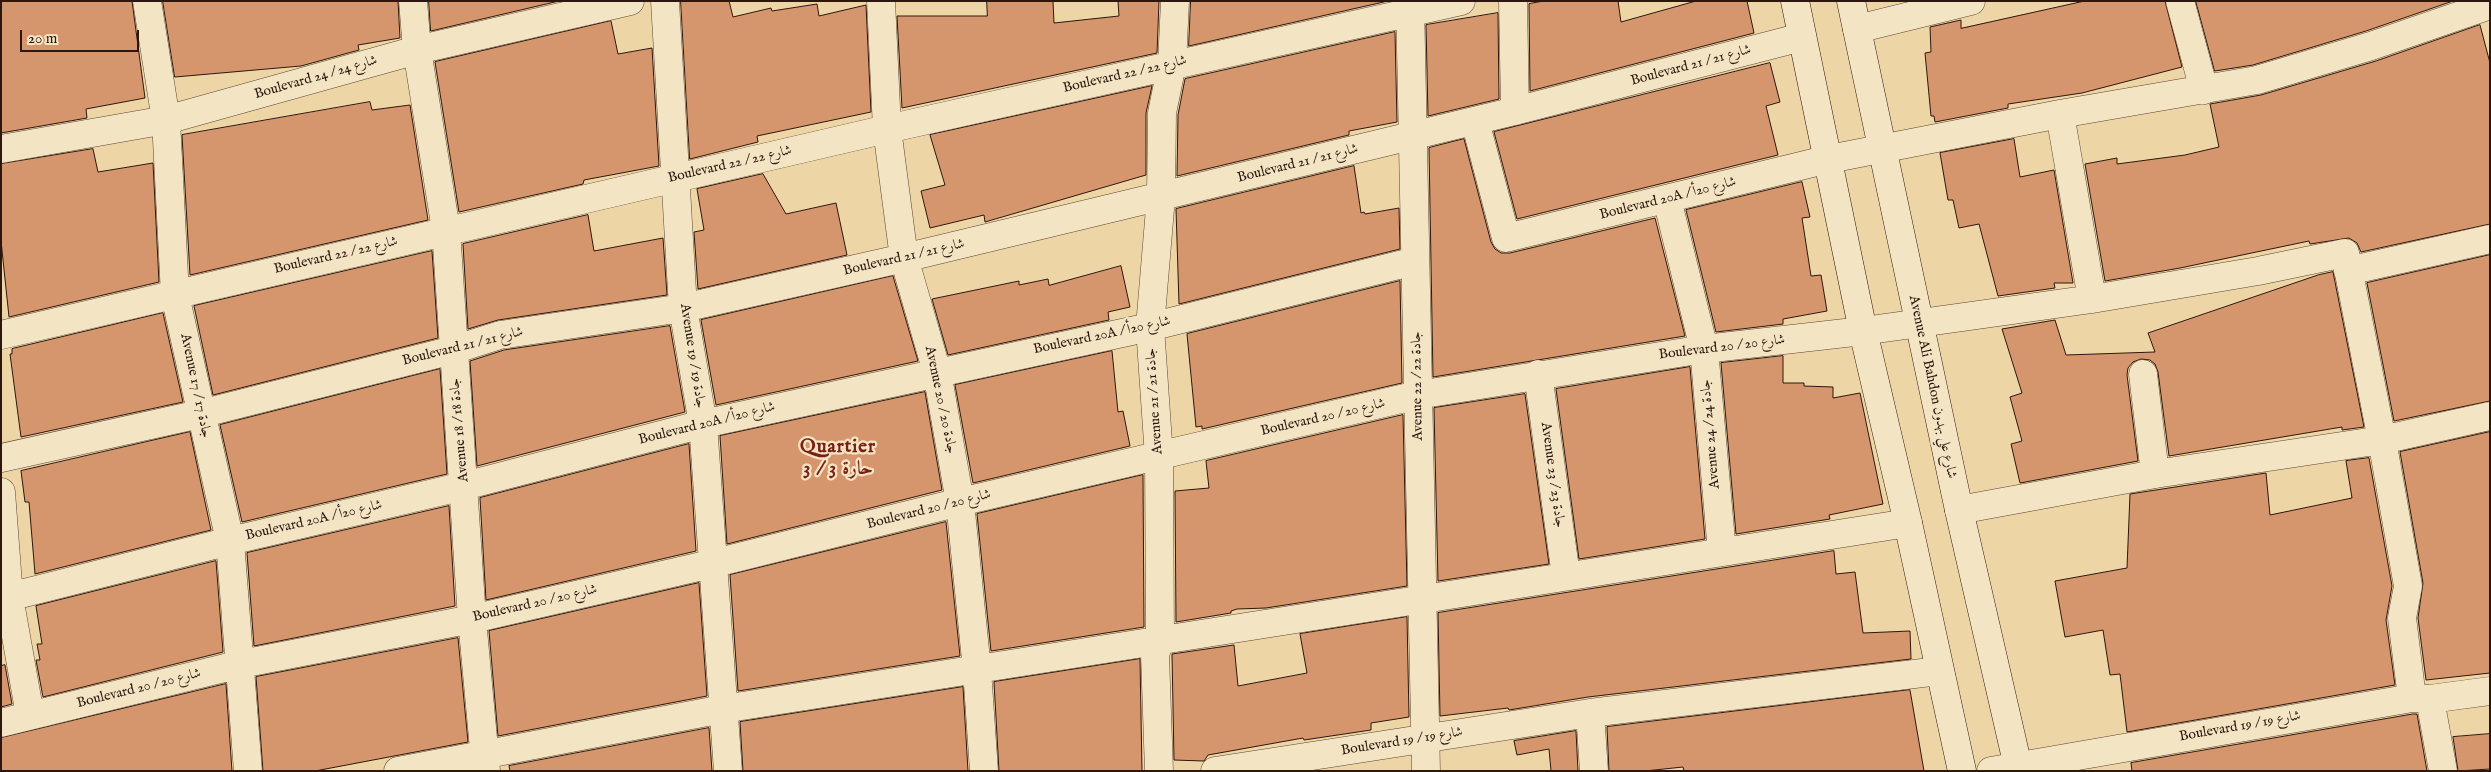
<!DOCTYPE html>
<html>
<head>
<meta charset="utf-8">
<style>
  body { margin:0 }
  #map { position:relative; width:2491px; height:772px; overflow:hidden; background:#edd5a5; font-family:"IM FELL English",serif }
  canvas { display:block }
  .frame { position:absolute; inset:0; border:2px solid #2d160e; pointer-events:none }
  .scale { position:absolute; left:20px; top:30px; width:119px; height:22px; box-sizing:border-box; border:2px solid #2d160e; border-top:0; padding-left:6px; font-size:15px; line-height:18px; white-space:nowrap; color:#2d160e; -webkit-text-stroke:4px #f3e4c4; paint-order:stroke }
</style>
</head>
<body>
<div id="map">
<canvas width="2491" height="772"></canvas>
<div class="frame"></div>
<div class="scale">20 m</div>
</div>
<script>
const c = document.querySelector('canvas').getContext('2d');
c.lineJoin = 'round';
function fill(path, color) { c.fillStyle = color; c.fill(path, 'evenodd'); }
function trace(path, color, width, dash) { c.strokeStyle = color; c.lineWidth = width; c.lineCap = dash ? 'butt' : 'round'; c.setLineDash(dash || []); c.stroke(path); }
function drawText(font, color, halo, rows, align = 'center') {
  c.font = font + ' "IM FELL English",Amiri,serif'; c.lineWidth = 4.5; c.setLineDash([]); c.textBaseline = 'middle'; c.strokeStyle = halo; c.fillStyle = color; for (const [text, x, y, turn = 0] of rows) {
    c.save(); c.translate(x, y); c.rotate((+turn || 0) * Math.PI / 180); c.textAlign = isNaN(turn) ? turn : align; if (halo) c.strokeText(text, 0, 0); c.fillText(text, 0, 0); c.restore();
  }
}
const building = new Path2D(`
  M1 1H132L145 98 86 109 87 118 1 133Z
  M163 1H398L400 38 358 45 359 50 301 66 175 77Z
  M429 1H559L431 31Z
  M681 1H729L733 17 771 8 772 11 817 4 819 16 866 5 871 112 757 136 758 142 690 159Z
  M987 1H1053L1054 23 1119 16 1118 1H1159L1157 53 902 108 897 16H987Z
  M1191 1H1388L1189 46Z
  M1544 1H1618L1621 22 1696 1H1747L1754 33 1530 91 1529 4Z
  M2085 1H2165L2182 67 2082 93 2008 104V108L1935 122 1934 116H1931L1925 53 1931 52 1930 27 1961 20V28Z
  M2196 1H2453L2366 31 2253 65 2215 71Z
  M1498 13 1499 99 1428 116 1426 25Z
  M611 21 618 54 652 48 659 166 584 180 583 184 459 212 435 62Z
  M2480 25 2490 63V224L2361 252 2357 243 2349 238 2310 244 2309 241 2180 268 2105 281 2085 164 2117 158V164L2185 155 2219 147 2210 104 2261 95 2376 61Z
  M1395 32 1397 122 1349 131V135L1177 176 1178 115 1185 79Z
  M1770 63 1780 102 1766 106 1778 155 1517 219 1494 132Z
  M1152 86 1146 113V175L985 222 984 215 930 228 921 191 945 185 930 135Z
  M370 102 372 110 410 105 428 220 190 275 182 135Z
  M1464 139 1491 242 1495 249 1501 253H1510L1655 218 1685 336 1433 377 1429 148Z
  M2014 139 2020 177 2054 170 2073 283H2054L2055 288 1998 296 1979 224 1959 228 1953 200H1948L1940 153Z
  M93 149 98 172 153 163 159 282 9 317 1 241V164Z
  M1354 166 1361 213 1364 212 1365 214 1399 208 1400 249 1179 304 1176 209Z
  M763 174 786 214 836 203 847 255 698 289 694 232 704 230 697 189Z
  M1802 182 1810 217 1802 218 1811 276 1821 275 1827 311 1783 319V324L1716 332 1686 210Z
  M588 215 594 251 663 238 667 295 498 320 468 329 463 244Z
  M432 251 438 338 213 395 194 306Z
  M2490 255V401L2394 421 2367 283Z
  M1121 266 1130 307 1108 312 1109 320 948 355 932 299 1019 281V285L1048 279 1049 285Z
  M2333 272 2364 427 2342 430V427L2169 456 2158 372 2155 364 2150 360 2141 359 2133 362 2128 368 2127 375 2138 461 2020 483 2011 444 2022 441 2010 397 2022 393 2002 329 2055 320 2066 355 2155 352 2148 333 2318 275Z
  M893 276 918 361 716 405 701 320Z
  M1400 281 1402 383 1202 429V426L1196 427 1187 334Z
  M163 313 183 402 21 437 10 354H12V349Z
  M670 326 685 412 477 466 470 361 504 350Z
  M1112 351 1118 412 1123 411 1130 446 973 483 955 385Z
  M1783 356V383H1804V386L1833 387V398L1860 393 1883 504 1829 515 1830 519 1736 534 1721 363Z
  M1690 367 1705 539 1579 559 1556 389Z
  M440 369 447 474 242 522 220 425Z
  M925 392 942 490 727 544 720 436Z
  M1525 394 1549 564 1438 581 1434 408Z
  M1403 415 1407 586 1266 608 1237 609 1231 611V613L1176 622 1175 491 1209 488 1206 461Z
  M190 432 211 530 35 574 29 502H25L21 471Z
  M2490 432V673L2426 680 2418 618 2423 583 2400 452Z
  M689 444 696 551 486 600 480 498Z
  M2369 458 2392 586 2386 620 2395 685 2127 732 2120 674 2110 675 2103 630 2065 637 2055 581 2127 568 2130 494 2266 473 2270 515 2352 498 2346 461Z
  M1143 475 1144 627 991 651 977 514Z
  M449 506 455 606 254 646 247 553Z
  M946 522 960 656 738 691 730 575Z
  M1834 551 1836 574 1855 572 1863 633 1910 631 1911 659 1588 697 1509 710 1508 708 1440 716 1438 613Z
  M216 561 223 652 43 697 36 660H40L37 644H42L36 606Z
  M699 583 707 696 498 736 489 631Z
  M1407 617 1409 717 1371 723V730L1304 740 1303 738 1208 755 1204 761 1174 760 1172 654 1234 645 1238 686 1307 673 1300 634Z
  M458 638 468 742 315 771H263L256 677Z
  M1140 659 1142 771H999L994 682Z
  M5 665 12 704 1 707V666Z
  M226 684 232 771H1V738Z
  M963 687 968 771H743L740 722Z
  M1910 690 1924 771H1684L1683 767 1645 771H1609L1607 727Z
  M2413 714H2417L2427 771H2132L2131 763Z
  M709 728 712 771H510L509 766Z
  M1576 731 1578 771H1551L1549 749 1517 755 1514 741Z
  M2490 734V769L2458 771 2453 737Z`);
fill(building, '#d6966d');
trace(building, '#2d160e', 1);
const minor = new Path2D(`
  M147 1 166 120 175 295 230 541 248 771
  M413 1 417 50 446 230 472 619 486 771
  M665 1 683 308 703 424 728 771
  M881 1 887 129 904 258 937 372 960 502 977 670 984 771
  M1410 1 1426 771
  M1513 1 1515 111
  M2180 1 2204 90
  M1857 29 1971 1
  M2060 114 2092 299
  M1475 121 1506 238 1829 159 2060 114 2257 80 2371 46 2490 5
  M1 149 166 120 417 50 630 1
  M1667 199 1704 349 1722 552
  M2348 271 2490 239
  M1 335 887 129 1461 1
  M1538 374 1566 576
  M2143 374 2155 474
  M1 458 200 414 453 350 500 335 683 308 904 258 1515 111 1802 37
  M1 492 9 597 30 715
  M1959 510 2155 474 2382 440 2490 416
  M1 599 230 541 464 486 703 424 1150 327 1415 261
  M2430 699 2443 771
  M1590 713 1594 771
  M1 723 241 664 472 619 711 564 960 502 1418 395 1704 349 1863 331 2092 299 2258 271 2345 253 2382 440 2408 586 2402 618 2412 698
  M398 771 723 709 1908 523
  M1159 771 1155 655 1160 639 1159 457 1150 327 1161 197 1162 113 1172 64 1175 1
  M1215 771 1590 713 1939 671
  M1991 771 2412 698 2430 699 2490 691`);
const secondary = new Path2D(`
  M1795 1 1863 331 1908 523 1962 771
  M1851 1 1959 510 2019 771`);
trace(minor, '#5d4634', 29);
trace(secondary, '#2d160e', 29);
trace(minor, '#f3e4c4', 28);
trace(secondary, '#f3e4c4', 28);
drawText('14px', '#2d160e', '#f3e4c4', [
  ["Boulevard 21 / شارع 21",1691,66,-15],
  ["Boulevard 22 / شارع 22",1125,75,-13],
  ["Boulevard 24 / شارع 24",316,78,-16],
  ["Boulevard 21 / شارع 21",1298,164,-14],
  ["Boulevard 22 / شارع 22",730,165,-13],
  ["Boulevard 20A / شارع 20أ",1668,199,-14],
  ["Boulevard 22 / شارع 22",336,256,-13],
  ["Boulevard 21 / شارع 21",904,258,-13],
  ["Boulevard 20A / شارع 20أ",1102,336,-12],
  ["Boulevard 21 / شارع 21",463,347,-14],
  ["Boulevard 20 / شارع 20",1722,348,-7],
  ["Avenue 19 / جادة 19",692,356,81],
  ["Avenue 17 / جادة 17",195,386,78],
  ["Avenue 22 / جادة 22",1418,386,-91],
  ["Avenue Ali Bahdon شارع علي بهدون",1932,387,78],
  ["Avenue 20 / جادة 20",940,400,78],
  ["Avenue 21 / جادة 21",1155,401,-94],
  ["Boulevard 20 / شارع 20",1323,418,-13],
  ["Boulevard 20A / شارع 20أ",707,424,-14],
  ["Avenue 18 / جادة 18",460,430,-95],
  ["Avenue 24 / جادة 24",1711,434,-95],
  ["Avenue 23 / جادة 23",1552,475,82],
  ["Boulevard 20 / شارع 20",929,510,-14],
  ["Boulevard 20A / شارع 20أ",314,521,-13],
  ["Boulevard 20 / شارع 20",535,604,-13],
  ["Boulevard 20 / شارع 20",139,689,-14],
  ["Boulevard 19 / شارع 19",2240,727,-10],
  ["Boulevard 19 / شارع 19",1402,742,-9]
]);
c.letterSpacing = '1px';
drawText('bold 19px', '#7a1f14', '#f3e4c4', [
  ["Quartier",838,448],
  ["3 / حارة 3",838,470]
]);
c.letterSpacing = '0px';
</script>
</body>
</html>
